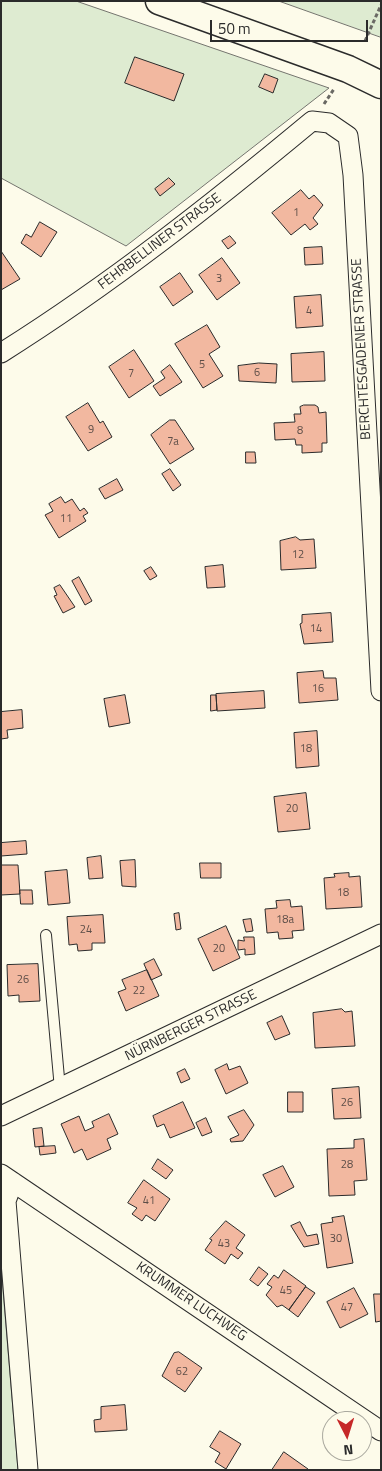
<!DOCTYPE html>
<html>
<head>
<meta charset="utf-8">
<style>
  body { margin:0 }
  #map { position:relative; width:382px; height:1471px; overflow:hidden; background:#fdfbea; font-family:"Titillium Web",sans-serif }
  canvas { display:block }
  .frame { position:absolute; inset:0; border:2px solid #2b2b2b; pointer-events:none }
  .north { position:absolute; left:322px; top:1411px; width:50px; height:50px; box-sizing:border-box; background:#fdfbea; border:1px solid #a9a89e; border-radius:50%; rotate:175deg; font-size:14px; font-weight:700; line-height:20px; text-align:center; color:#2b2b2b }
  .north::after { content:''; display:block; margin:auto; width:18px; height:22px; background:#c62828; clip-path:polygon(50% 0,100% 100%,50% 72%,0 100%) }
  .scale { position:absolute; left:210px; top:20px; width:158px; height:22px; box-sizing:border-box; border:2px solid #2b2b2b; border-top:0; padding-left:6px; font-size:15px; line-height:18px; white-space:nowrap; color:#2b2b2b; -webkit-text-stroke:4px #fdfbea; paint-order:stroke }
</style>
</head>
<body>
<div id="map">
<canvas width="382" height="1471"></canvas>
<div class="frame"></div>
<div class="north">N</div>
<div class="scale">50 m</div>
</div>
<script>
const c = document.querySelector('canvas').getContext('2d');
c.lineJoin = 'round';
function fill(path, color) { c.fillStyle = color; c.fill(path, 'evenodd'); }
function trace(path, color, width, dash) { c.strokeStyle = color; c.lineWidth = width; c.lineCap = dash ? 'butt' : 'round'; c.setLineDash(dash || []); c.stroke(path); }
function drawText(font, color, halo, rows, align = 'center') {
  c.font = font + ' "Titillium Web",sans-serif'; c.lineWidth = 4; c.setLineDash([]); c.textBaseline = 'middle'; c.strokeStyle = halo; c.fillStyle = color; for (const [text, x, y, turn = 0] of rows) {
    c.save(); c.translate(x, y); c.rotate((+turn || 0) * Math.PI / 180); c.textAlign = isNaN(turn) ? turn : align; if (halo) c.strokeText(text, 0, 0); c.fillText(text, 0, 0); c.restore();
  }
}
const green = new Path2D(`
  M1 1H76L329 88 126 246 1 178Z
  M279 1H381V37Z
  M1 1266 18 1470H1Z`);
fill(green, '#deebd1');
trace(green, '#74746e', 1);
const building = new Path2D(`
  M135 57 184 74 174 101 125 83Z
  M265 74 278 79 273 93 259 87Z
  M169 178 175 184 160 196 155 189Z
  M301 190 309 199 314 195 323 205 313 218 318 224 310 230 305 224 291 235 272 213Z
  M40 222 57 232 41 257 21 243 26 234 31 237Z
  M230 236 236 243 228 249 222 241Z
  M322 247 323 264 305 265 304 248Z
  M1 251 20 279 1 290Z
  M222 258 240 283 217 300 199 275Z
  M180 273 193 292 173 306 160 287Z
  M321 295 323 326 296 328 294 297Z
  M207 325 220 347 209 354 223 376 203 388 175 344Z
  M134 350 154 381 129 398 109 367Z
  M324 352 325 381 292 382 291 354Z
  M259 363 277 364 276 383 239 381 238 366Z
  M170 365 182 382 160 396 153 386 165 378 161 372Z
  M88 403 100 423 103 421 112 437 88 451 66 417Z
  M304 405H315L318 407 319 413 326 412 327 443H322V452L302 453V445H296L295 439 275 440 274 423 295 422 294 414H301L300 407Z
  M170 420H175L194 449 170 464 151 435Z
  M246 452H255L256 463H246Z
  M170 469 181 485 173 491 162 474Z
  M117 479 123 490 105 499 99 489Z
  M61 497 65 503 72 499 80 511 84 508 88 513 83 516 86 521 59 538 45 515 53 511 49 504Z
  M296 537 300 540 314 539 316 568 281 570 280 541Z
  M223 565 225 587 207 588 205 567Z
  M151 567 157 576 150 580 144 571Z
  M79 577 92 601 85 605 72 581Z
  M60 585 75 607 63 613 54 596 57 595 54 588Z
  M331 613 333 642 304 644 300 624 302 623V615Z
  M323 671 324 678H336L338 700 299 703 297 673Z
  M264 691 265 708 217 711 216 694Z
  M125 695 130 723 109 727 104 699Z
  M211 695H216L217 710 211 711Z
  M22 710 23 728 7 730 8 738 1 739V712Z
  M317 731 319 766 296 768 294 733Z
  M306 793 310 829 278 832 274 797Z
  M26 841 27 854 1 856V843Z
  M101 856 103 878 89 879 87 858Z
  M135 860 136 887 122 886 120 861Z
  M200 863H221V878H201Z
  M1 865H18L20 894 1 895Z
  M67 870 70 903 48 905 45 872Z
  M349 873V877L360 876 362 907 326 909 324 878 335 877 334 874Z
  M20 890H32L33 904H21Z
  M290 900 291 907 302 906 304 930 292 931 293 938 279 939 278 932 267 933 265 909 277 908 276 901Z
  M179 913 181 929 176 930 174 914Z
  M103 915 105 943H92V950L78 951 77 944 69 945 67 917Z
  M251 919 253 931 246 932 243 920Z
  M226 926 240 958 213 971 198 939Z
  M244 937H254L255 954 245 955V949L238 950V940L244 941Z
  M154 959 162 975 151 980 144 964Z
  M38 964 40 1001 19 1002V995L8 996 7 965Z
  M147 970 159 996 126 1011 118 992 126 989 122 980Z
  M342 1009 345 1012 352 1011 355 1046 315 1048 313 1013Z
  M282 1016 290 1034 275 1040 267 1023Z
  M227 1064 229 1070 240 1066 248 1083 226 1094 215 1070Z
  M185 1069 190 1079 181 1083 177 1073Z
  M359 1087 361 1118 334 1119 332 1089Z
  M288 1092H303V1112H288Z
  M183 1102 195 1128 170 1138 164 1124 157 1127 153 1116Z
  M244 1110 254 1125 243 1141 231 1142 230 1139 239 1135 228 1117Z
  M109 1114 118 1134 107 1139 111 1149 87 1160 82 1149 74 1153 61 1124 79 1116 85 1131 94 1127 92 1122Z
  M206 1118 212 1132 202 1136 196 1123Z
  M42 1128 44 1146 35 1147 33 1129Z
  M364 1139 367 1180 354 1181 355 1195 329 1196 327 1149 354 1148V1140Z
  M55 1146 56 1153 40 1155 39 1147Z
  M158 1159 173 1170 166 1179 152 1169Z
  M283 1166 294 1187 275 1197 263 1175Z
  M144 1180 170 1199 155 1221 146 1215 142 1221 132 1214 137 1208 128 1203Z
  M344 1216 353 1263 327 1268 321 1224 333 1222 332 1218Z
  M226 1221 245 1235 236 1248 243 1253 238 1259 231 1254 225 1264 205 1250 212 1240 210 1239Z
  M300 1222 307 1236 317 1234 319 1244 304 1247 291 1226Z
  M259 1267 268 1274 258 1286 250 1280Z
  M284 1270 306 1286 289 1310 282 1305 277 1307 266 1295 272 1287 267 1284 274 1275 278 1278Z
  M306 1287 315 1293 298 1317 289 1310Z
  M354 1288 368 1314 340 1328 327 1302Z
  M374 1294H381V1321L376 1322Z
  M179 1352 202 1368 185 1392 162 1376 174 1353Z
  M125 1405 127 1430 95 1432 94 1420 101 1419V1407Z
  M220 1431 241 1444 226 1469 215 1462 220 1453 210 1447Z
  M284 1452 308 1469 307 1470H272Z`);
fill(building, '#f2b8a0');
trace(building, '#2b2b2b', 1);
const service = new Path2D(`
  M46 935 60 1089`);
const minor = new Path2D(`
  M1 353C111 284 212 204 312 121L329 123 348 136 353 175 381 691
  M1 1116 381 934
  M1 1174 381 1431
  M13 1182 6 1201 28 1470`);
const secondary = new Path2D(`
  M159 1 348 69 381 85`);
trace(service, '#2b2b2b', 12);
trace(minor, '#2b2b2b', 21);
trace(secondary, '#2b2b2b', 29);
trace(new Path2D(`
  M365 41 381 5
  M324 104 334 89`), '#6a6964', 3, [4, 2.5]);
trace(service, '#fdfbea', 10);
trace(minor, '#fdfbea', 19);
trace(secondary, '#fdfbea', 26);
drawText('11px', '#5d4e48', null, [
  ["1",296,213],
  ["3",219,279],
  ["4",309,311],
  ["5",202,365],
  ["6",257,373],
  ["7",131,374],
  ["9",91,430],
  ["8",300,431],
  ["7a",173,442],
  ["11",66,519],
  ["12",298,555],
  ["14",316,629],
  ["16",318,689],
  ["18",306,749],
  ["20",292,809],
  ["18",343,893],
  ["18a",285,920],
  ["24",86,930],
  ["20",219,949],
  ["26",23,980],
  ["22",139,991],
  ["26",347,1103],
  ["28",347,1165],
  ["41",149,1201],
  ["30",336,1239],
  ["43",224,1244],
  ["45",286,1291],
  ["47",347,1308],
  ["62",182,1372]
]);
drawText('14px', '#2b2b2b', '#fdfbea', [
  ["FEHRBELLINER STRASSE",160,242,-37],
  ["BERCHTESGADENER STRASSE",362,349,-93],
  ["NÜRNBERGER STRASSE",191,1026,-26],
  ["KRUMMER LUCHWEG",191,1302,34]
]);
</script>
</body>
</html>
